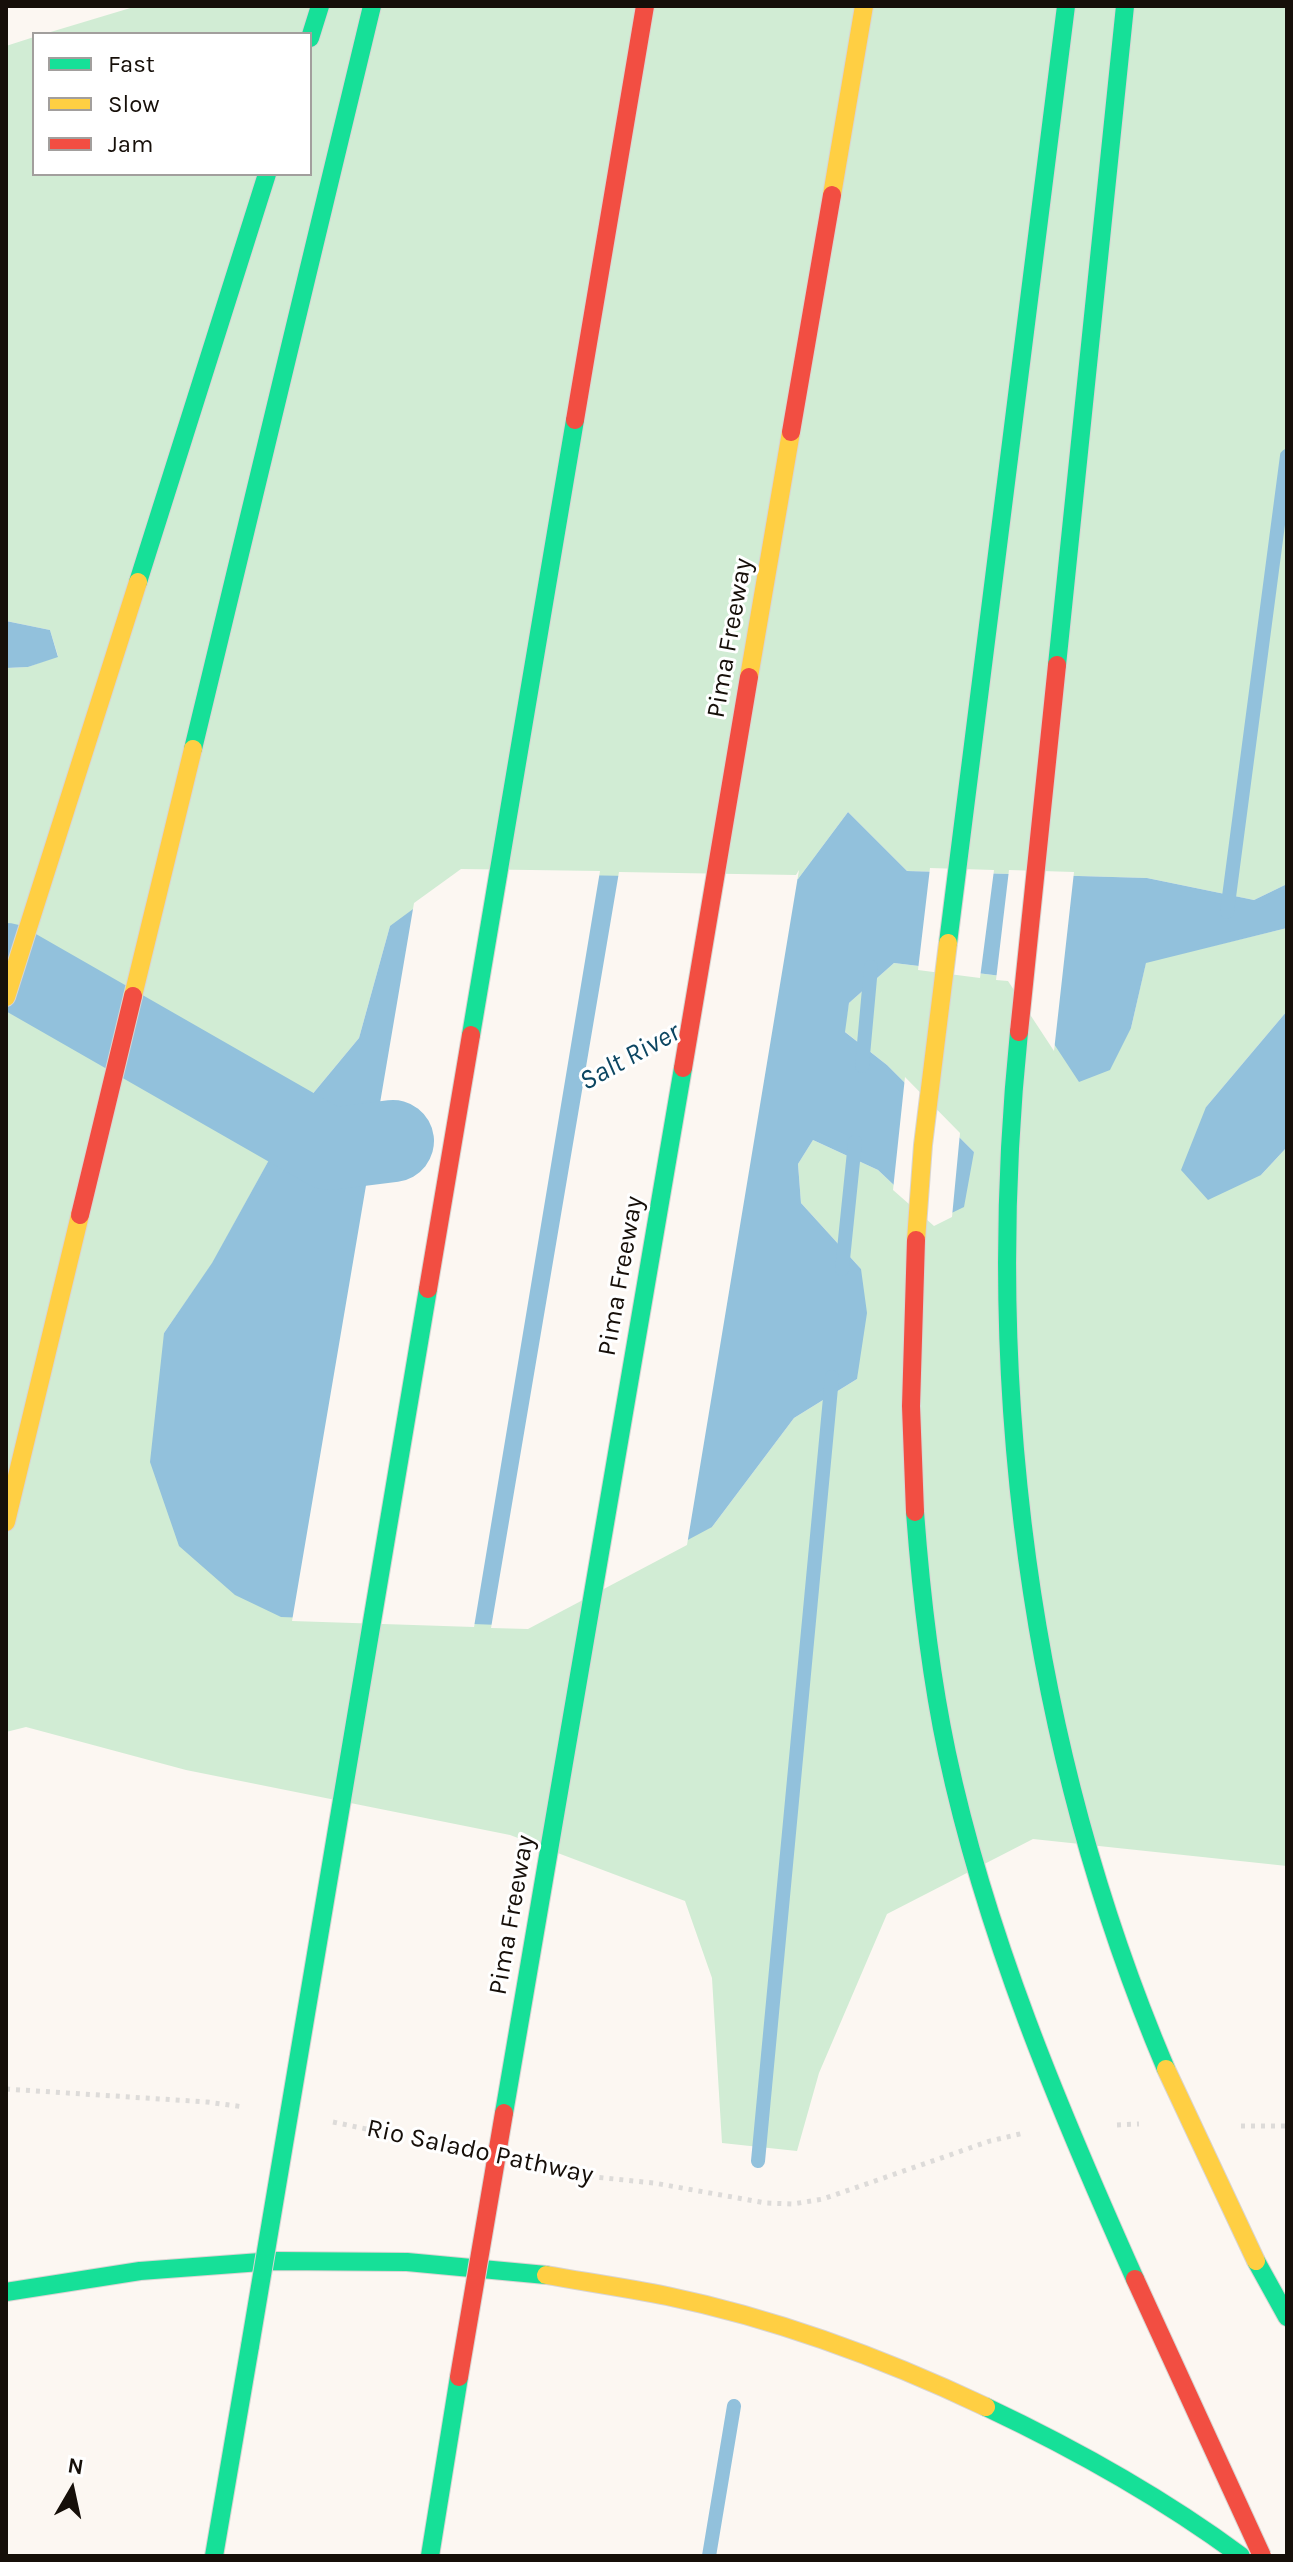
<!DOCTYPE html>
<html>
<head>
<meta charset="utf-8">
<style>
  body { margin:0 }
  #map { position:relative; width:1293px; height:2562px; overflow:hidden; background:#fcf7f2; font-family:Karla,sans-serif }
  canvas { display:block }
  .frame { position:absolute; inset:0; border:8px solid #160f09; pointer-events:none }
  .legend { position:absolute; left:32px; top:32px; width:280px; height:144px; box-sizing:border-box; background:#fff; border:2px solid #a29f9d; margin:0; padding:10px 14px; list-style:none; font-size:24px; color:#160f09 }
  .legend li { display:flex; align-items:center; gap:16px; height:40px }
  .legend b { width:40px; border:2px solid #a29f9d }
  .north { position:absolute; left:32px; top:2450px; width:80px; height:80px; -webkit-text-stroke:6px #fff; paint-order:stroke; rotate:9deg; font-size:22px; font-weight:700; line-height:32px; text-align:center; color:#160f09 }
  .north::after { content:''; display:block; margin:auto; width:28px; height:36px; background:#160f09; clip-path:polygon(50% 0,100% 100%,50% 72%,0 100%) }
</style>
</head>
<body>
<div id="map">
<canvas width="1293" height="2562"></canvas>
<div class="frame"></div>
<ul class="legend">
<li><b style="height:10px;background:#16e098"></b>Fast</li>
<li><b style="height:10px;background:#ffcf43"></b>Slow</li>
<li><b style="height:10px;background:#f24e42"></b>Jam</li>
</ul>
<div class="north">N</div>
</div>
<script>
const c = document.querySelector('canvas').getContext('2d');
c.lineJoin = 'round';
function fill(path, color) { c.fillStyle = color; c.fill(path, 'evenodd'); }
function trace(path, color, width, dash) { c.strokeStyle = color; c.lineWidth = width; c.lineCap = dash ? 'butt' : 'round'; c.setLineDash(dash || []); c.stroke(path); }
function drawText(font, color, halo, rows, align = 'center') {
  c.font = font + ' Karla,sans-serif'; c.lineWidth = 6; c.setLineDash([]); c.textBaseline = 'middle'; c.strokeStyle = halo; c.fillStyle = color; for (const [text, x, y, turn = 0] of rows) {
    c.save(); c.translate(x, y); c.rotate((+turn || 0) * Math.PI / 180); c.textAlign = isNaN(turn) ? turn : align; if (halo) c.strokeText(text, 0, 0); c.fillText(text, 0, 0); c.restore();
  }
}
fill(new Path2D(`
  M137 6H1287V884L1254 900 1147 878 907 871 848 812 798 879 390 926 359 1038 291 1120 212 1264 164 1333 712 1527 794 1418 857 1379 861 1269 801 1203 798 1164 813 1140 878 1170 933 1222 974 1152 887 1065 844 1031 849 1003 894 963 1010 977 1131 1028 1146 962 1287 928V1011L1206 1107 1261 1175 1287 1147V1866L1033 1839 887 1914 819 2073 797 2151 722 2143 712 1978 685 1901 510 1835 186 1770 26 1727 6 1732V668L28 667 58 656 50 630 6 621V46L34 37V174H310V34H44Z`), '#d1ecd4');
fill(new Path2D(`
  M6 621 50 630 58 657 28 667 6 668Z
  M848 812 907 871 1147 878 1254 900 1287 884V928L1146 963 1131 1028 1110 1070 1079 1082 1010 977 894 963 849 1003 845 1032 887 1065 974 1152 964 1207 933 1222 878 1170 813 1140 798 1164 801 1203 861 1269 867 1313 857 1379 794 1418 712 1527 527 1626 281 1617 235 1595 179 1546 150 1462 164 1333 212 1263 291 1120 359 1038 390 926 462 873 798 879Z
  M1287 1011V1147L1261 1175 1208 1200 1181 1170 1206 1107Z`), '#92c1dc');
fill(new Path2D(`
  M930 868 994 870 980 978 918 970Z
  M461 869 600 871 474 1627 292 1621 414 903Z
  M799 870 687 1545 528 1629 491 1628 619 872 796 875Z
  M1009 870 1074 872 1054 1051 1008 981 996 980Z
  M905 1077 960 1133 952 1217 934 1226 893 1190Z`), '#fcf7f2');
trace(new Path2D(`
  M1227 912 1287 456
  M862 1066 871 967
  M842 1269 855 1142
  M758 2161 832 1377
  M709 2556 734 2406`), '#92c1dc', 14);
trace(new Path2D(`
  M6 964 329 1149 393 1141`), '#92c1dc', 82);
const fast = new Path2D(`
  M310 38 320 6
  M138 582 267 174
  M193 749 372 6
  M1256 2261 1287 2317
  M6 2292 140 2271 274 2261 407 2262 546 2275
  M986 2407C1075 2449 1161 2497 1241 2556
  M214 2556 250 2346
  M430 2556 459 2377`);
const slow = new Path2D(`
  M133 996 193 749
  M6 997 138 582
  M6 1522 80 1215
  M546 2275C586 2282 627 2288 667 2296 777 2319 885 2359 986 2407`);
const jam = new Path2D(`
  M80 1215 133 996`);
trace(fast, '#d9d5d3', 20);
trace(slow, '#d9d5d3', 20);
trace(jam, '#d9d5d3', 20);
trace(new Path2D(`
  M6 2089 207 2102 244 2107
  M333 2122 452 2147
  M1117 2125 1139 2124
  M1241 2126H1287
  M540 2169 585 2176 654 2183 766 2203 793 2204 823 2199 990 2141 1024 2133`), '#dddbd9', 5, [4, 6]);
trace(fast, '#16e098', 18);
trace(slow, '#ffcf43', 18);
trace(jam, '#f24e42', 18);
const fastBridge = new Path2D(`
  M1057 665 1125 6
  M948 943 1066 6
  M1019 1032C983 1382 1028 1743 1166 2069
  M471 1035 575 420
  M915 1512C921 1593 930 1673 947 1753 986 1936 1059 2109 1135 2279
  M504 2113 683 1068
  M250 2346 428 1289`);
const slowBridge = new Path2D(`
  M832 195 864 6
  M749 677 791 432
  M916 1240 923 1145 948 943
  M1166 2069 1256 2261`);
const jamBridge = new Path2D(`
  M575 420 645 6
  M791 432 832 195
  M1019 1032 1057 665
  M683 1068 749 677
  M428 1289 471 1035
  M915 1512 911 1406 916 1240
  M1135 2279 1262 2556
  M459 2377 504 2113`);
trace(fastBridge, '#d9d5d3', 20, []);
trace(slowBridge, '#d9d5d3', 20, []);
trace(jamBridge, '#d9d5d3', 20, []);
trace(fastBridge, '#16e098', 18);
trace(slowBridge, '#ffcf43', 18);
trace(jamBridge, '#f24e42', 18);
drawText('26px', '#160f09', '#fff', [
  ["Pima Freeway",730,638,-80],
  ["Pima Freeway",621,1276,-80],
  ["Pima Freeway",512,1915,-80],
  ["Rio Salado Pathway",480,2152,12]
]);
drawText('italic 28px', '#0c4662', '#fff', [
  ["Salt River",630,1057,-29]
]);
</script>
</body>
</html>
